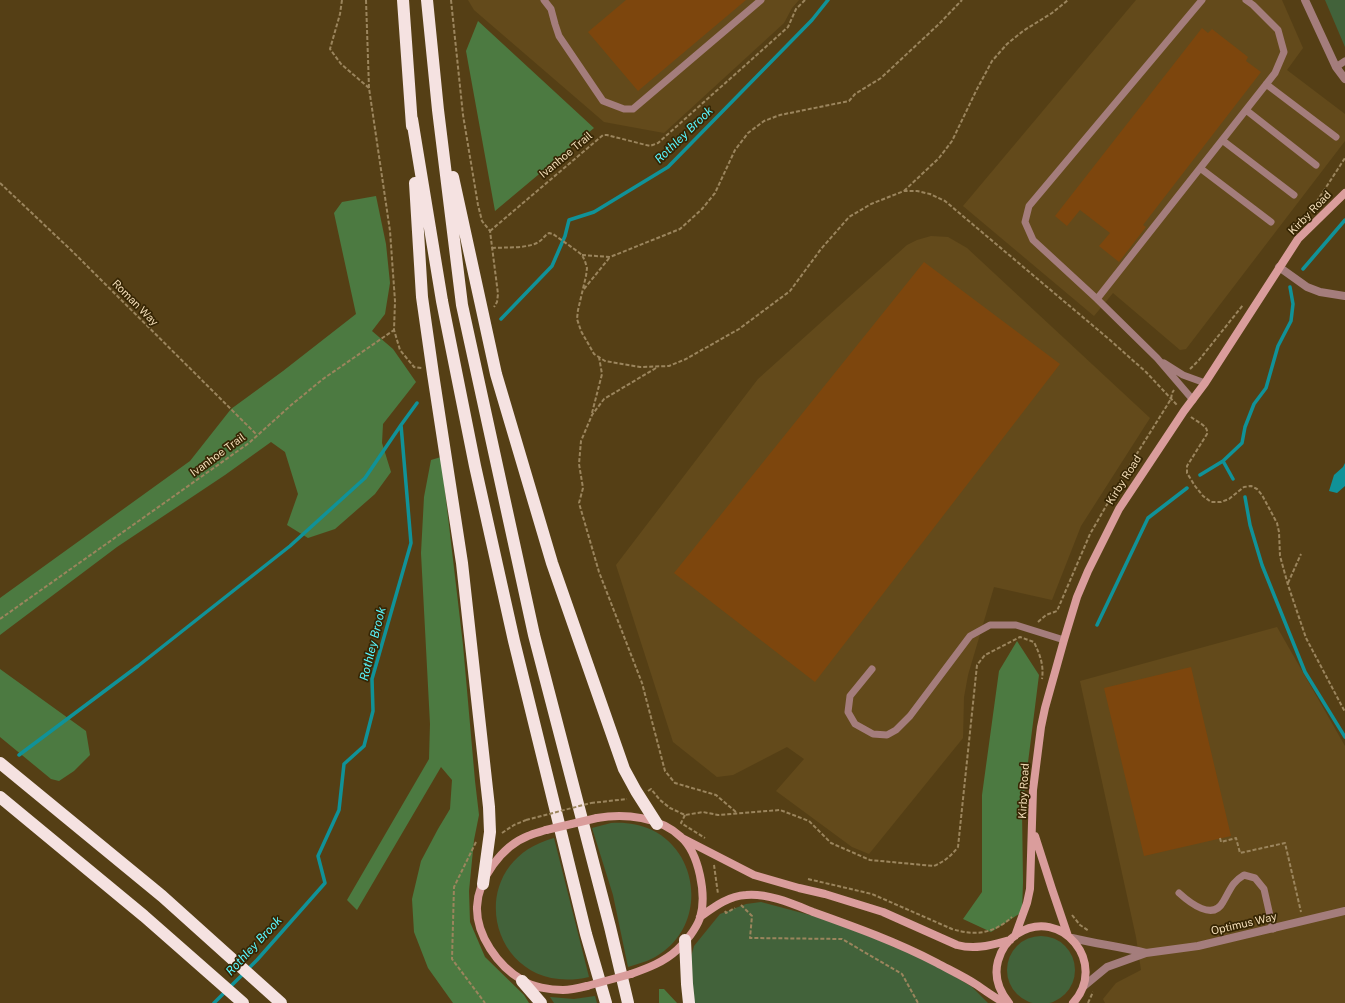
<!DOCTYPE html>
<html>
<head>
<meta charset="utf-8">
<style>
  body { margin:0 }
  canvas { display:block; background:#553f15 }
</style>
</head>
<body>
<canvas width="1345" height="1003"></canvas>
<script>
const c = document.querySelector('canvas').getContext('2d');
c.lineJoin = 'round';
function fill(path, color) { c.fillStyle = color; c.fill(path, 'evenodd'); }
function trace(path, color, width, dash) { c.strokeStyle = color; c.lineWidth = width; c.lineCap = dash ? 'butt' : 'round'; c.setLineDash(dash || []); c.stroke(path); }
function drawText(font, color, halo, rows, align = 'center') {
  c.font = font + ' "Public Sans",sans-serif'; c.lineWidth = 3.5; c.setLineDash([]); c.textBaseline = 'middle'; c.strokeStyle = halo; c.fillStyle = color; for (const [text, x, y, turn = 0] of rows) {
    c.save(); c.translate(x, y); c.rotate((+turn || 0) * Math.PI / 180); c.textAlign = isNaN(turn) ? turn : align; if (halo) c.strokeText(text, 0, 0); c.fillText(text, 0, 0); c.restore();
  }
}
fill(new Path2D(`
  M468 0H799L792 8 784 23 664 133 604 122 474 10Z
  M1136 0H1282L1303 48 1287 70 1345 114V141L1186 349 1180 350 1113 293 1094 316 963 206Z
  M931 236 948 237 967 248 1150 418 1081 526 1052 600 994 587 968 675 964 697 963 738 869 854 852 847 776 791 804 759 787 747 733 775 717 777 673 742 616 565 758 379 907 245 917 240Z
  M1277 627 1345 746V1003H1105L1103 999 1116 983 1141 970 1136 937 1080 681Z`), '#634a1b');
fill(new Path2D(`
  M1325 0H1345V47Z
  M611 823C625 822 639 824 652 830 699 853 705 920 664 951 653 960 641 963 628 967L613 895 592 828Z
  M554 838 589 977C490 1000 457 864 554 838Z
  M761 902 821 918 887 942 943 969 972 987 988 1003H694L689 964 694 946 720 914 746 904Z
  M1007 970a34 34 0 1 1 68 0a34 34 0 1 1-68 0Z
  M595 996 597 1003H554L550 997 574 999Z`), '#42623a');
fill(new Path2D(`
  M478 21 594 128 495 211 466 51Z
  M376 196 386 244 390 283 385 314 372 331 393 349 416 382 383 424 382 443 391 472 375 494 335 529 308 538 287 525 298 494 285 452 271 442 225 475 117 547 0 635V598L190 461 231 409 283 371 356 314 334 213 342 202Z
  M441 457 463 645 475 781 479 815 474 840 469 891 470 922 485 957 524 995 529 1003H453L428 968 414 932 412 899 421 861 438 829 450 809 452 780 441 767 357 910 347 900 429 759 430 724 421 553 424 497 431 460Z
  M1017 641 1039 675 1022 810 1023 882 1022 912 991 932 963 919 982 892V795L999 671Z
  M0 669 86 731 90 755 74 771 59 781 51 779 0 737Z
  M659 989H664L677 1003H659Z`), '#4c7a41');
fill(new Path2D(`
  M1345 463V486L1337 493 1329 491 1334 475 1343 467Z`), '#109298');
trace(new Path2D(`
  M1303 269 1345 220
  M501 319 552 266 565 236 569 220 594 212 668 167 812 20 828 0
  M1223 461 1233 479
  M1200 475 1223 461 1242 443 1245 427 1254 404 1266 388 1278 346 1291 321 1293 304 1290 287
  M1245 497 1250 525 1262 565 1305 672 1345 737
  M1097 625 1148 518 1187 488
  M19 755 138 666 290 546 365 478 401 425
  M214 1003 257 960 325 883 318 856 339 810 344 764 364 746 373 711 372 679 411 543 401 425 417 403`), '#109298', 3.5);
fill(new Path2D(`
  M626 0H746L638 91 588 32Z
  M1202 28 1208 33 1212 29 1248 57 1246 61 1261 72 1143 225 1146 227 1119 262 1099 246 1110 233 1080 210 1067 226 1055 216Z
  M924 262 1060 364 815 682 674 573Z
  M1191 667 1231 836 1144 856 1104 688Z`), '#7d460d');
trace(new Path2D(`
  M342 0 340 14 330 49 341 64 369 88 390 231 395 301 394 330 400 350 414 367 422 368
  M366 0 369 88
  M451 0 463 115 478 205 482 221 490 231 498 294 497 302 494 307
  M0 183 71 250 257 435
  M904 191 939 158 952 141 976 91 992 61 1007 44 1023 31 1052 13 1068 0
  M1310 212 1345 158
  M490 231 603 135H607L650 146 658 143 788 27 796 9 805 0
  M492 248C505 247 530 249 540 241 544 238 544 236 549 233L553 234 577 251 582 255 585 261 587 268 586 276 578 310 577 319 581 331 594 354 605 361 640 367 669 366 686 359 739 329 790 291 821 249 849 217 871 204 904 191H917L930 194 945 201 1110 340 1146 372 1177 405
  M582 255 610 257 680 229 702 209 715 193 735 150 748 133 764 121 780 115 849 101 855 94 881 78 939 24 962 0
  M584 289 610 257
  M656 368 604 399 592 415 581 441 579 464 583 488 579 503 599 572 642 683 665 771 675 783 716 795 736 812
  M1190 369 1199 360 1243 305
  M592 413 602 374 599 357
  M1191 417C1197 422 1209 426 1207 434L1187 466V473L1195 486 1203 496 1211 502H1221L1229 499 1244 487 1251 486 1257 489 1262 495 1277 523 1279 532 1280 556 1288 585 1306 638 1345 712
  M1288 583 1301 554
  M0 619 249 443 290 406 323 379 394 330
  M1038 622 1046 615 1057 611 1090 534 1128 468 1171 399 1172 393 1174 390
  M648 791 651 789 660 800 670 808 685 815 703 812 718 815 780 810 809 821 831 843 870 860 934 866C945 861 951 856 958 847L977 665 985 655 1020 637 1034 642C1040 655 1044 665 1042 679
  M591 803 627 799
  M685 815 681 823 705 838
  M502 833 514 825 526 820
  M1220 838 1221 842 1236 838 1240 853 1285 843 1301 912
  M476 842 454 887 452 959 485 1003
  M714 865 718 894
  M808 879 872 894 952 929C975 936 993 934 1012 917
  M741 905 752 916 750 938 842 939 902 974 918 1003
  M725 911 726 913 735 908
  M1072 915 1080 925 1089 931
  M1088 1003 1093 992`), '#9b855d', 2, [4, 2]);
trace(new Path2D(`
  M544 0 551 9 555 24 559 36 603 101 624 109H633L761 0
  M1336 67 1345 61
  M1266 84 1336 137
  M1246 110 1316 165
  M1222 140 1294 195
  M1200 168 1271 222
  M1097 299 1275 73 1284 52 1278 30 1253 5 1246 0
  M1164 363 1183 375 1205 383
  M1193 400 1157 358 1097 299 1033 240 1025 222 1029 206 1202 0
  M872 669 850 696 848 712 855 724 873 734 887 735 896 730 910 716 970 636 990 625H1016L1064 640
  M1179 893C1190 903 1213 921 1223 902 1231 889 1231 883 1244 875L1255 878 1264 889 1273 929`), '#a47d7c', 7);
trace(new Path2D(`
  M1305 0 1336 67 1345 79
  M1279 267 1307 287 1320 292 1345 296
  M1072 938C1097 944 1122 947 1146 953
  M1084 986 1107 967 1146 953 1198 946 1345 911`), '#a47d7c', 8);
trace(new Path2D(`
  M597 818C625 813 660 817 681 837 699 853 707 895 700 918 696 929 686 942 677 950 664 962 648 968 631 974
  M546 830C540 832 534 833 528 836 502 846 478 879 477 907 476 935 498 966 522 980 532 987 550 990 563 990 571 990 579 988 587 986
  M1035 836 1052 889 1068 936
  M682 838 754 875 799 888 825 894 883 912 957 945C976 950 991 945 1010 940
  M700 917C714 907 728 896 746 895 768 893 793 904 813 912 855 927 897 942 937 963 950 970 965 977 977 985 987 992 995 998 1005 1003
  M1015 936 1027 903 1030 889 1033 790 1041 727 1045 708 1064 640 1077 597 1088 571 1119 509 1184 411 1205 383 1298 239 1345 193
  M1009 1003C999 991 994 976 998 961 1001 950 1008 940 1017 934 1061 905 1109 964 1073 1003`), '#da9d9c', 8);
trace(new Path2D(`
  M403 0 412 126
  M427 0 438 110 462 305 534 635 610 927 628 1003
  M412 119 442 301 475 466 514 641 586 934 606 1003
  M453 177 496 374 552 563 624 769 636 791 657 824
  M415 183 422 297 433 374 462 563 489 807 490 832 483 884
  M0 763 162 896 281 1003
  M0 797 144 916 243 1003
  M685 940 687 984 689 1003
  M522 981 541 1003`), '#f5e2e1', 12);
trace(new Path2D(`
  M526 820 591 803`), '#9b855d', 2, [4, 2]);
trace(new Path2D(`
  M546 830 597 818
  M587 986 631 974`), '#da9d9c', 8);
drawText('11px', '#f2dcb7', '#372604', [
  ["Ivanhoe Trail",566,155,-40],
  ["Kirby Road",1310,213,-46],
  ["Roman Way",135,303,45],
  ["Ivanhoe Trail",218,455,-36],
  ["Kirby Road",1124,480,-58],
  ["Kirby Road",1024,791,-87],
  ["Optimus Way",1244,924,-13]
]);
drawText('italic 12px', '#59f6fd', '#372604', [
  ["Rothley Brook",684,135,-44],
  ["Rothley Brook",373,644,-76],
  ["Rothley Brook",254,946,-47]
]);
</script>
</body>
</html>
